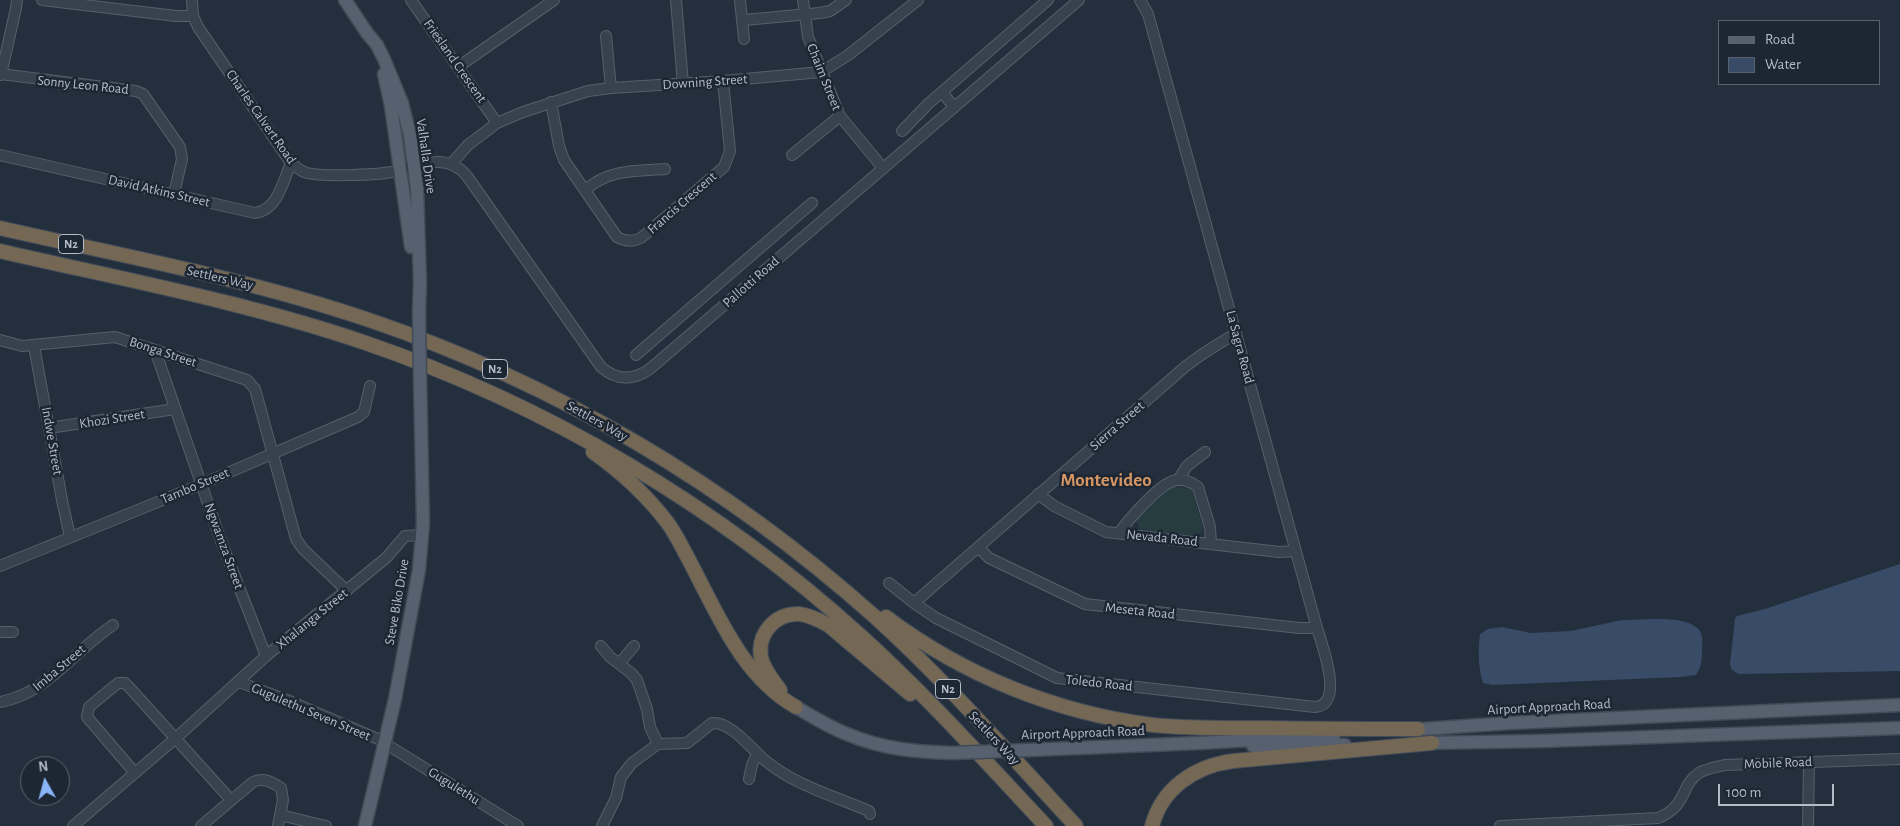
<!DOCTYPE html>
<html>
<head>
<meta charset="utf-8">
<style>
  body { margin:0 }
  #map { position:relative; width:1900px; height:826px; overflow:hidden; background:#242f3e; font-family:"Alegreya Sans",sans-serif }
  canvas { display:block }
  .legend { position:absolute; left:1718px; top:20px; width:162px; height:65px; box-sizing:border-box; background:#1d2633; border:1px solid #59626f; margin:0; padding:6px 9px; list-style:none; font-size:15px; color:#b4bcc9 }
  .legend li { display:flex; align-items:center; gap:10px; height:25px }
  .legend b { width:25px; border:1px solid #59626f }
  .north { position:absolute; left:20px; top:756px; width:50px; height:50px; box-sizing:border-box; background:#1d2633; border:1px solid #59626f; border-radius:50%; rotate:353deg; font-size:14px; font-weight:700; line-height:20px; text-align:center; color:#b4bcc9 }
  .north::after { content:''; display:block; margin:auto; width:18px; height:22px; background:#8ab4f8; clip-path:polygon(50% 0,100% 100%,50% 72%,0 100%) }
  .scale { position:absolute; left:1718px; top:784px; width:116px; height:22px; box-sizing:border-box; border:2px solid #b4bcc9; border-top:0; padding-left:6px; font-size:15px; line-height:18px; white-space:nowrap; color:#b4bcc9; -webkit-text-stroke:4px #1d2633; paint-order:stroke }
</style>
</head>
<body>
<div id="map">
<canvas width="1900" height="826"></canvas>
<ul class="legend">
<li><b style="height:6px;background:#56606e"></b>Road</li>
<li><b style="height:14px;background:#394c67"></b>Water</li>
</ul>
<div class="north">N</div>
<div class="scale">100 m</div>
</div>
<script>
const c = document.querySelector('canvas').getContext('2d');
c.lineJoin = 'round';
function fill(path, color) { c.fillStyle = color; c.fill(path, 'evenodd'); }
function trace(path, color, width, dash) { c.strokeStyle = color; c.lineWidth = width; c.lineCap = dash ? 'butt' : 'round'; c.setLineDash(dash || []); c.stroke(path); }
function drawText(font, color, halo, rows, align = 'center') {
  c.font = font + ' "Alegreya Sans",sans-serif'; c.lineWidth = 5; c.setLineDash([]); c.textBaseline = 'middle'; c.strokeStyle = halo; c.fillStyle = color; for (const [text, x, y, turn = 0] of rows) {
    c.save(); c.translate(x, y); c.rotate((+turn || 0) * Math.PI / 180); c.textAlign = isNaN(turn) ? turn : align; if (halo) c.strokeText(text, 0, 0); c.fillText(text, 0, 0); c.restore();
  }
}
fill(new Path2D(`
  M1175 486 1192 490 1203 528 1200 534 1195 536 1140 529 1136 521 1138 516 1171 488Z`), '#263c3f');
fill(new Path2D(`
  M1900 564V671L1739 674 1732 670 1730 664 1735 619 1737 616 1765 609Z
  M1622 620C1642 620 1680 615 1696 627 1703 632 1703 641 1702 649 1702 659 1702 666 1696 675L1680 677 1492 685 1483 683C1478 667 1478 651 1480 634L1488 629 1502 627 1531 633 1571 631Z`), '#394c67');
const minor = new Path2D(`
  M42 0 176 16H193
  M192 0 193 16 198 27 291 163C296 167 300 171 307 173 323 177 376 175 392 172 418 166 446 151 467 176L601 367C617 381 634 381 651 368L1079 0
  M411 0 497 123
  M676 0 683 84
  M740 0 744 39
  M803 0 808 37 840 116 883 168
  M744 20 820 13 830 11 846 0
  M606 36 611 88
  M458 67 554 0
  M0 74 136 91 143 94 180 147 182 159 174 194
  M1 75 16 8 17 0
  M942 92 954 107
  M551 102 559 146 564 160 617 237C626 242 633 242 641 238L724 167 730 151 723 81
  M902 131 928 104 1048 0
  M0 155 255 213C278 210 283 181 291 163
  M792 155 840 116
  M451 164 468 145 497 123 523 112 588 91 611 88 723 81 821 72 847 56 918 0
  M585 190C610 169 634 171 665 169
  M0 340 22 346 115 337 247 380 255 389 296 539 303 549 347 591
  M34 346 62 500 70 537
  M155 350 221 541 266 656
  M636 355 812 203
  M49 428 175 409
  M1178 480 1187 466 1205 452
  M1038 494 1054 506 1106 532 1279 552 1295 551
  M1119 533C1128 520 1160 483 1176 480 1183 479 1192 482 1198 487L1210 527 1211 543
  M978 547 989 558 1085 604 1299 628H1317
  M0 566 202 484 358 417 364 412 370 386
  M889 583 914 603 936 618 1057 678 1315 707C1345 705 1322 645 1317 628L1148 14 1140 0
  M914 603 1186 366 1204 353 1236 333
  M0 632H13
  M601 646 610 657 631 673 637 680 647 709 650 727 658 744
  M619 664 634 646
  M239 682 287 700 378 739 518 826
  M0 702C47 694 75 650 113 625
  M135 773 87 717 89 707 118 683H125L129 687 231 800
  M749 779 752 765 757 754
  M280 815 326 826
  M73 826 176 738 266 656 386 558 405 536 422 535
  M201 826 253 782C263 777 272 782 281 788L283 800 278 826
  M602 826 616 798 621 777 632 763 658 744 687 743 712 723C731 721 753 751 767 762 797 786 834 796 869 811L870 814
  M1500 826 1658 818C1688 806 1680 785 1699 773 1707 768 1717 767 1725 765L1900 759
  M1808 826 1809 762`);
const major = new Path2D(`
  M345 0 367 33 377 45 384 59 402 103 410 135 417 189 420 283 419 310
  M384 74 391 106 411 247
  M796 707C813 717 829 727 847 734 882 749 916 752 953 753
  M1409 730 1510 723 1900 705
  M1423 743 1542 741 1900 728
  M1253 746 1345 745
  M1029 750 1200 743 1334 735
  M365 826 395 699 419 570 423 523 420 378`);
const highway = new Path2D(`
  M0 228C123 256 249 279 369 320 555 383 727 485 874 616 946 681 1010 755 1076 826
  M0 251C121 279 245 302 363 342 547 405 718 506 862 637 927 696 986 762 1046 826
  M593 452C620 471 647 496 667 522 676 534 683 549 690 562 718 615 742 676 796 707
  M886 617C963 675 1056 713 1153 725 1191 729 1229 728 1267 728 1317 729 1368 729 1418 729
  M780 690C773 680 763 669 761 657 757 634 775 613 799 614 809 615 819 620 828 625L910 694
  M1152 826C1162 788 1195 766 1233 761L1432 743`);
trace(minor, '#565f6c', 12);
trace(major, '#414a57', 15);
trace(highway, '#434c59', 16);
trace(minor, '#38414e', 10);
trace(major, '#56606e', 12);
trace(highway, '#746855', 14);
const majorBridge = new Path2D(`
  M419 310 420 378
  M953 753 1029 750`);
trace(majorBridge, '#414a57', 15, []);
trace(majorBridge, '#56606e', 12);
for (const [x, y, w] of [
  [71,244,25],
  [495,369,25],
  [948,689,25]
]) { const box = new Path2D(); box.roundRect(x - w / 2, y - 9.5, w, 19, 4); c.fillStyle = '#1d2633'; c.fill(box); trace(box, '#b4bcc9', 1); }
drawText('bold 12px', '#b4bcc9', null, [
  ["N2",71,244],
  ["N2",495,369],
  ["N2",948,689]
]);
drawText('14px', '#b4bcc9', '#1d2633', [
  ["Friesland Crescent",455,61,55],
  ["Chaim Street",824,77,68],
  ["Downing Street",705,82,-4],
  ["Sonny Leon Road",83,85,6],
  ["Charles Calvert Road",261,117,55],
  ["Valhalla Drive",426,156,82],
  ["David Atkins Street",159,191,13],
  ["Francis Crescent",682,203,-41],
  ["Settlers Way",220,278,13],
  ["Pallotti Road",751,282,-41],
  ["La Sagra Road",1240,347,75],
  ["Bonga Street",163,352,18],
  ["Khozi Street",112,419,-9],
  ["Settlers Way",597,421,29],
  ["Sierra Street",1117,426,-41],
  ["Indwe Street",52,441,80],
  ["Tambo Street",195,486,-23],
  ["Nevada Road",1162,538,6],
  ["Ngwamza Street",224,546,70],
  ["Steve Biko Drive",397,602,-80],
  ["Meseta Road",1140,611,6],
  ["Xhalanga Street",312,619,-39],
  ["Imba Street",59,668,-40],
  ["Toledo Road",1099,683,6],
  ["Airport Approach Road",1549,707,-3],
  ["Gugulethu Seven Street",311,712,23],
  ["Airport Approach Road",1083,733,-2],
  ["Settlers Way",994,738,47],
  ["Mobile Road",1778,763,-2],
  ["Gugulethu",454,786,32]
]);
drawText('bold 19px', '#d59563', '#1d2633', [
  ["Montevideo",1106,480]
]);
</script>
</body>
</html>
